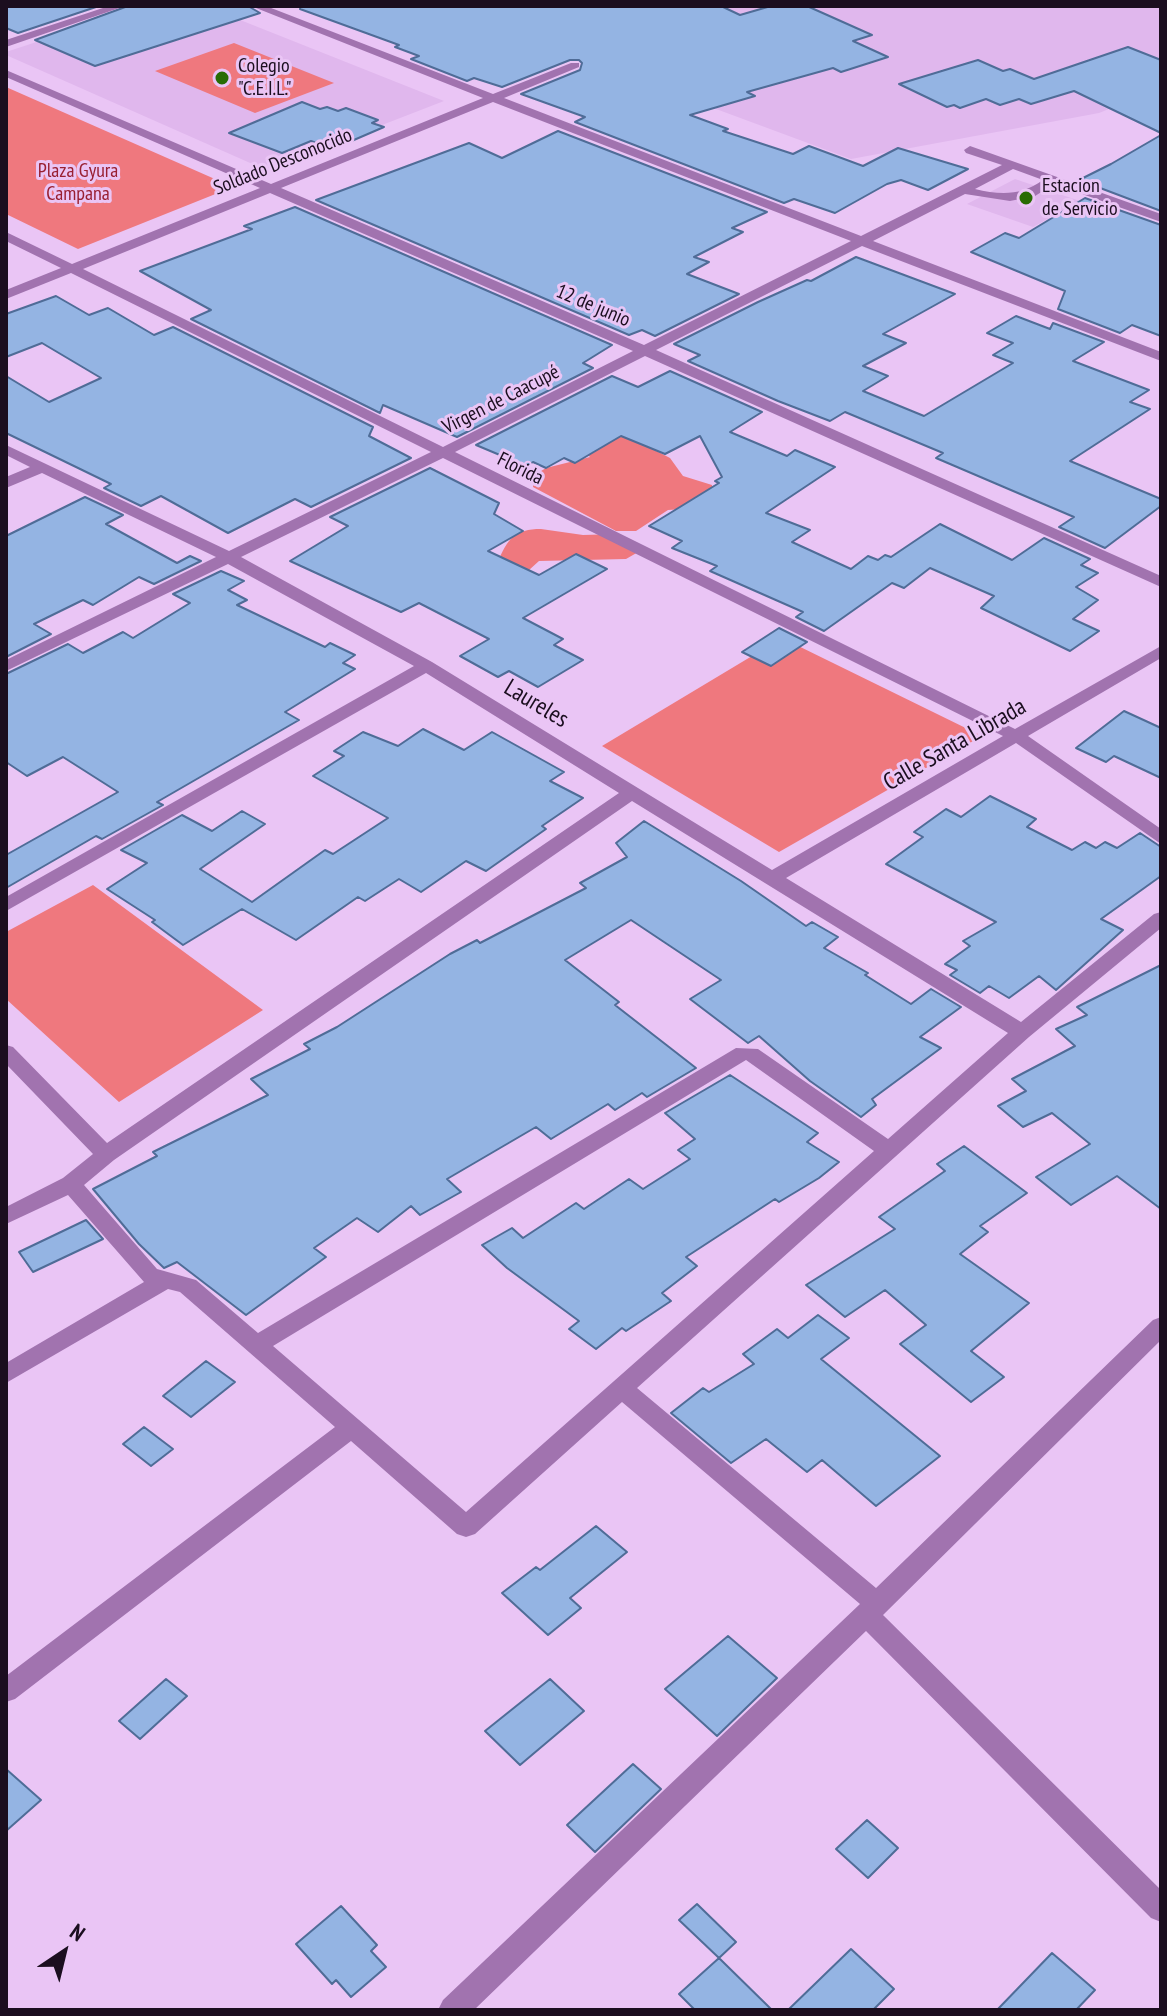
<!DOCTYPE html>
<html>
<head>
<meta charset="utf-8">
<style>
  body { margin:0 }
  #map { position:relative; width:1167px; height:2016px; overflow:hidden; background:#eac5f5; font-family:"PT Sans Narrow",sans-serif }
  canvas { display:block }
  .frame { position:absolute; inset:0; border:8px solid #1b0e1f; pointer-events:none }
  .north { position:absolute; left:24px; top:1912px; width:80px; height:80px; -webkit-text-stroke:6px #eac5f5; paint-order:stroke; rotate:35deg; font-size:22px; font-weight:700; line-height:32px; text-align:center; color:#1b0e1f }
  .north::after { content:''; display:block; margin:auto; width:28px; height:36px; background:#1b0e1f; clip-path:polygon(50% 0,100% 100%,50% 72%,0 100%) }
</style>
</head>
<body>
<div id="map">
<canvas width="1167" height="2016"></canvas>
<div class="frame"></div>
<div class="north">N</div>
</div>
<script>
const c = document.querySelector('canvas').getContext('2d');
c.lineJoin = 'round';
function fill(path, color) { c.fillStyle = color; c.fill(path, 'evenodd'); }
function trace(path, color, width, dash) { c.strokeStyle = color; c.lineWidth = width; c.lineCap = dash ? 'butt' : 'round'; c.setLineDash(dash || []); c.stroke(path); }
function drawText(font, color, halo, rows, align = 'center') {
  c.font = font + ' "PT Sans Narrow",sans-serif'; c.lineWidth = 6; c.setLineDash([]); c.textBaseline = 'middle'; c.strokeStyle = halo; c.fillStyle = color; for (const [text, x, y, turn = 0] of rows) {
    c.save(); c.translate(x, y); c.rotate((+turn || 0) * Math.PI / 180); c.textAlign = isNaN(turn) ? turn : align; if (halo) c.strokeText(text, 0, 0); c.fillText(text, 0, 0); c.restore();
  }
}
fill(new Path2D(`
  M146 6H205L444 101 266 170 6 55V52Z
  M438 6H1161V88L1099 113 851 159Z
  M1015 179 1080 201 1033 227 967 204Z`), '#e0b7ed');
fill(new Path2D(`
  M234 43 334 83 255 113 155 71Z
  M6 87 233 187 78 249 6 214Z
  M606 425 670 458 683 476 712 485V495L698 508 668 510 636 531H616L533 487V476L546 468 590 457 581 448Z
  M541 529 583 535 618 534 640 551 626 559 539 561 508 589 498 562C507 539 515 529 541 529Z
  M782 638 982 736 779 852 602 746Z
  M93 885 263 1010 119 1102 6 999V932Z`), '#ef787e');
const building = new Path2D(`
  M6 6H99L18 33 6 28Z
  M128 6H248L260 13 95 66 35 40Z
  M301 6H721L740 15 771 6H807L872 35 853 41 888 57 841 72 833 68 747 92 755 96 690 115 728 129 723 131 793 154 809 146 863 166 898 148 968 169 928 190 901 180 887 184 835 213 794 199 784 203 575 122 585 117 521 94 580 70 582 63 579 60H570L502 87 474 78 467 81 411 59 419 56 395 47 399 45 300 9Z
  M1128 47 1161 60V133L1074 91 1031 104 1019 99 1000 105 986 99 960 108 954 105 947 107 899 84 978 60 1003 71 1010 69 1034 79Z
  M302 102 320 109 327 107 338 111 346 108 378 120 372 123 384 127 333 149 311 141 282 153 229 133Z
  M558 131 767 212 732 228 743 232 694 257 709 262 687 274 739 294 655 336 642 330 629 335 316 200 469 143 502 158Z
  M1161 135V211L1079 180 1111 164Z
  M1085 198 1161 225V336L1132 325 1120 333 1058 309 1065 291 971 252 1005 233 1019 238Z
  M295 207 612 345 583 363 593 368 457 437 383 405 380 413 191 319 211 310 140 271 252 229 244 226Z
  M856 257 955 294 883 334 906 343 863 366 888 376 863 391 924 416 1013 363 993 355 1013 343 987 333 1016 316 1050 329 1053 323 1104 342 1073 361 1149 390 1130 402 1150 409 1070 461 1161 499V506L1105 548 1059 527 1074 517 936 458 943 453 845 412 830 421 778 401 688 361 700 355 674 344 758 302 807 280 811 281Z
  M56 296 89 315 108 308 154 335 173 327 373 427 369 436 411 458 311 507 295 499 228 533 161 496 141 506 104 488 111 484 6 433V376L49 402 101 378 42 343 6 357V314Z
  M670 371 762 412 730 432 787 456 795 450 835 467 766 513 810 530 792 542 851 569 868 556 878 560 885 555 891 557 940 524 1012 560 1044 538 1090 559 1081 565 1098 573 1076 587 1098 600 1073 619 1099 631 1070 651 981 608 994 596 930 568 904 588 892 583 824 631 796 617 803 612 710 571 717 566 672 548 682 541 649 526 719 483 715 481 722 477 700 436 665 454 621 436 575 463 564 458 546 468 533 462 526 466 476 445 612 376 638 387Z
  M430 468 499 503 494 514 523 531 488 551 539 575 576 554 607 569 523 618 563 639 554 645 583 660 538 687 509 671 498 677 460 656 489 639 419 603 401 612 290 561 348 526 330 517Z
  M85 497 123 515 106 524 177 563 190 556 201 561 154 584 139 577 93 605 83 600 34 624 51 634 6 657V536Z
  M221 571 244 581 228 590 247 600 237 605 325 647 330 643 355 655 343 663 355 669 285 712 299 720 157 802 163 805 102 839 96 836 6 888V855L118 792 63 757 27 776 6 762V674L68 644 83 653 123 632 133 638 190 603 173 594Z
  M779 628 807 642 771 666 742 652Z
  M1124 711 1161 728V778L1114 756 1106 762 1076 748Z
  M423 729 464 750 492 732 564 772 550 781 583 798 542 826 546 829 486 871 466 861 421 892 399 879 365 901 358 897 296 940 242 909 183 945 152 922 155 920 107 889 147 863 121 850 182 815 212 831 242 811 265 824 200 869 252 902 325 850 333 854 388 818 313 776 344 756 334 751 363 732 398 746Z
  M990 796 1036 819 1027 827 1072 850 1085 842 1096 848 1105 842 1117 848 1140 833 1161 847V876L1101 919 1123 930 1056 990 1039 976 1009 998 989 986 980 993 950 975 957 970 945 964 970 946 963 941 996 922 886 864 923 837 914 832 946 809 961 817Z
  M644 821 741 881 806 926 812 922 838 937 824 948 868 973 865 975 911 1004 931 989 961 1007 920 1037 941 1048 872 1099 876 1105 861 1117 810 1081 759 1036 748 1043 690 999 721 980 631 920 565 960 619 1002 615 1005 696 1068 647 1097 642 1093 615 1110 608 1104 551 1139 536 1127 447 1179 461 1192 420 1215 411 1206 378 1232 357 1218 314 1248 326 1257 246 1315 177 1262 164 1268 139 1244 93 1189 157 1156 153 1152 268 1095 251 1079 310 1049 304 1044 337 1027 450 954 477 940 480 943 586 888 580 883 627 857 616 843Z
  M1161 965V1209L1117 1176 1071 1205 1036 1177 1090 1144 1052 1113 1023 1127 998 1106 1026 1091 1012 1079 1075 1046 1056 1029 1087 1015 1077 1007Z
  M730 1075 818 1133 807 1142 839 1162 819 1178 779 1202 775 1199 686 1257 697 1266 662 1293 671 1301 626 1331 622 1328 596 1349 569 1329 579 1321 507 1268 482 1245 512 1228 523 1238 576 1203 584 1209 629 1179 643 1189 690 1159 678 1150 695 1139 665 1113Z
  M964 1146 1027 1193 980 1226 988 1232 960 1254 1029 1303 971 1351 1004 1377 971 1402 900 1344 926 1325 885 1290 845 1317 806 1285 895 1229 879 1217 945 1171 937 1164Z
  M86 1220 103 1239 33 1272 19 1252Z
  M818 1315 849 1338 821 1359 940 1456 876 1506 822 1460 807 1472 766 1439 731 1463 671 1413 703 1388 709 1392 754 1364 743 1354 777 1329 788 1338Z
  M206 1361 235 1382 191 1417 163 1396Z
  M144 1427 173 1449 151 1466 123 1444Z
  M596 1526 627 1552 570 1598 581 1608 548 1635 502 1593 536 1567 540 1570Z
  M728 1636 777 1678 717 1736 665 1689Z
  M166 1679 187 1696 140 1739 119 1721Z
  M550 1679 584 1711 520 1765 485 1731Z
  M633 1764 661 1789 595 1852 567 1825Z
  M6 1769 41 1800 6 1831Z
  M867 1820 898 1848 868 1878 836 1849Z
  M697 1904 736 1942 719 1958 679 1920Z
  M341 1906 377 1945 371 1951 386 1967 351 1997 336 1980 332 1984 296 1944Z
  M851 1949 894 1989 873 2010H788Z
  M1052 1953 1095 1990 1076 2010H997Z
  M719 1958 772 2010H695L679 1994Z`);
fill(building, '#94b4e3');
trace(building, '#4f6c97', 2);
fill(new Path2D(`
  M109 6H125L6 47V40Z
  M251 6H266L493 94 571 63H579V67L504 98 861 236 1002 165 966 153 964 150 970 146 1161 214V222L1054 184 1035 196 1010 201 965 194 873 241 1161 352V361L862 246 656 350 1161 576V587L645 356 455 452 1015 729 1161 646V658L1028 736 1161 829V844L1016 743 786 878 1021 1022 1154 914 1161 912V928L1029 1037 637 1388 876 1588 1153 1320 1161 1317V1340L883 1615 1161 1890V1922L1151 1918 866 1631 474 2010H438L443 2000 860 1604 622 1402 475 1534 466 1537 457 1534 351 1441 15 1699 6 1702V1676L335 1427 180 1292 168 1289 6 1383V1363L144 1282 68 1195 6 1224V1207L63 1178 93 1154 6 1064V1045L13 1047 107 1143 619 793 426 673 6 911V897L414 666 228 564 6 671V660L216 557 42 473 6 488V477L30 467 6 455V445L229 551 431 452 71 273 6 299V290L61 268 6 241V232L72 264 260 188 6 77V70L271 184 483 98ZM493 102 851 241 644 345 281 188ZM1013 169 1043 180C1021 196 1000 195 975 189ZM270 193 633 351 443 447 83 269ZM443 458 1003 736 772 870 432 662 241 557ZM632 801 1008 1033 888 1139 758 1049 736 1048 258 1333 196 1280 157 1269 84 1185 114 1160ZM746 1060 874 1151 466 1512 273 1346Z`), '#a173af');
for (const [x, y, r, color] of [
  [222,78,8,"#296c03"],
  [1026,198,8,"#296c03"]
]) { const dot = new Path2D(); dot.arc(x, y, r, 0, 2 * Math.PI); c.fillStyle = color; c.fill(dot); trace(dot, '#eac5f5', 3); }
drawText('20px', '#1b0e1f', '#eac5f5', [
  ["Colegio",238,66],
  ["\"C.E.I.L.\"",238,89],
  ["Estacion",1042,186],
  ["de Servicio",1042,209]
], 'left');
drawText('20px', '#1b0e1f', '#eac5f5', [
  ["Soldado Desconocido",283,162,-22],
  ["12 de junio",593,306,23],
  ["Virgen de Caacupé",501,400,-27],
  ["Florida",520,469,26]
]);
drawText('20px', '#992032', '#eac5f5', [
  ["Plaza Gyura",78,171],
  ["Campana",78,194]
]);
drawText('24px', '#1b0e1f', '#eac5f5', [
  ["Laureles",536,704,31],
  ["Calle Santa Librada",955,745,-30]
]);
</script>
</body>
</html>
